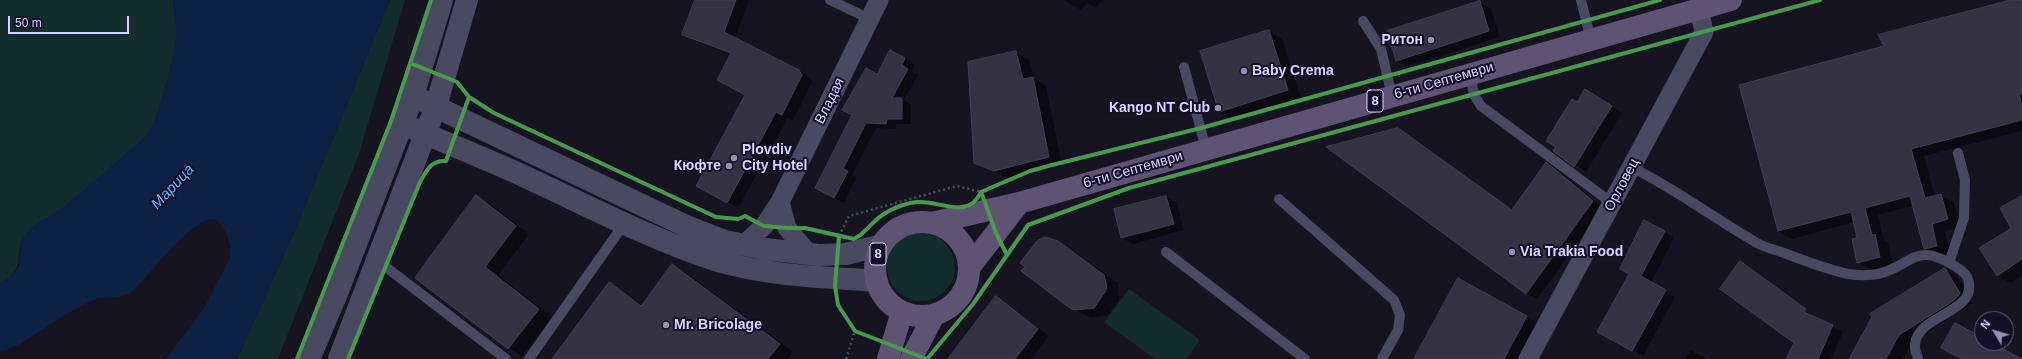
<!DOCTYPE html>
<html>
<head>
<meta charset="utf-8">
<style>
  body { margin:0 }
  #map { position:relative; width:2022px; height:359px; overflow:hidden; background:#161421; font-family:Arial,sans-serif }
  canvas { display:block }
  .north { position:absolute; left:1974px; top:311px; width:40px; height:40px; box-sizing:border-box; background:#130f26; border:1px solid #625e7d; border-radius:50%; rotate:308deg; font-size:11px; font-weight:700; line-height:16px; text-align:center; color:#d9d4ff }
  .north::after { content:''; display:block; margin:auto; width:14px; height:18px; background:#9591b1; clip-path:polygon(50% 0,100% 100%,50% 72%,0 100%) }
  .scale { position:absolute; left:8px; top:16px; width:121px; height:18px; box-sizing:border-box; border:2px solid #d9d4ff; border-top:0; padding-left:5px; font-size:12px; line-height:14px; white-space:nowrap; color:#d9d4ff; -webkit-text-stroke:3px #130f26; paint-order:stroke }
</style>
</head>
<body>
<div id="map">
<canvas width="2022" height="359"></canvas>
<div class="north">N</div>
<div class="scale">50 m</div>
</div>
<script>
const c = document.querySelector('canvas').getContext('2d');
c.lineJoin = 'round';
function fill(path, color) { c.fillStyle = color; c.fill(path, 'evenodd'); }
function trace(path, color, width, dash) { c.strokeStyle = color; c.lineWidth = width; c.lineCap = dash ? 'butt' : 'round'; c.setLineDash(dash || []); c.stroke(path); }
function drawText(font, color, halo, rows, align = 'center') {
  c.font = font + ' Arial,sans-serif'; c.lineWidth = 4; c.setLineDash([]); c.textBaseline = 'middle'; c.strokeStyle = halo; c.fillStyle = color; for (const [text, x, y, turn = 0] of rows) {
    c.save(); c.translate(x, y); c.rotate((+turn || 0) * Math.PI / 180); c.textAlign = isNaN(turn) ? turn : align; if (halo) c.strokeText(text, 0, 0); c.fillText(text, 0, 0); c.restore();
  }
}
fill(new Path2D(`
  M0 0H173L177 35 168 79 154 123 145 137C119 161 92 185 64 207 51 217 40 221 28 234 9 253 31 266 0 283Z
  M390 0H405L359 154 278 359H237L295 230Z
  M887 267a34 34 0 1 1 68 0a34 34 0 1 1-68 0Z
  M1129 289 1200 340 1186 359H1155L1104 322Z`), '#132c2d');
fill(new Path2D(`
  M173 0H390L295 230 237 359H166L203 310 230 258V246L226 232 217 220C198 210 148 276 134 290 123 301 106 295 93 300 67 312 44 329 20 344 14 347 6 349 0 352V283L14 273 19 266 21 241 29 230 39 222 63 208 145 137 154 123 168 79 177 35Z`), '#0d2144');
fill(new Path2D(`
  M696 0H749L735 38 798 70 809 77 812 82 793 121 788 118 738 208 708 192 746 95 731 54 694 41 683 34Z
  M1064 0H1102L1096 8 1087 3 1081 10Z
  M2012 0H2022V131L1924 156 1935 197 1941 195 1954 203 1961 227 1945 231 1950 253 1938 256 1925 248 1913 206 1878 215 1884 241 1888 243 1893 265 1871 270 1858 262V239L1854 222 1792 239 1778 231 1885 46Z
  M1480 2 1491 9 1500 37 1408 66 1397 60Z
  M1269 31 1282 39 1301 98 1233 120 1220 112Z
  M891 51 915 65 911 71 918 75 904 100 911 105V124H896V129L876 128 852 175 857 177 844 203 826 194 877 75Z
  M1015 52 1029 60 1034 78 1046 86 1062 165 1008 178 975 163Z
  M1585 91 1622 113 1586 172 1554 151Z
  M1398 129 1513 211 1546 163 1557 169 1603 208 1537 299 1526 293Z
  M477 197 490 204 529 234 498 275 552 317 522 356 509 348 416 277Z
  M1166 197 1177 203 1184 230 1133 244 1122 238 1115 210Z
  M2022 198V275L2010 283 1997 275Z
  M1664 232 1674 238 1651 283 1675 297 1643 356 1599 331Z
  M1058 241 1118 283 1119 300 1108 315 1091 318 1072 308Z
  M672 266 686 273 793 352 788 359H554L610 283 643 306Z
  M1945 269 1958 277 1972 303 1912 343 1903 359H1850Z
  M1459 280 1540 325 1521 359H1415Z
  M996 298 1049 336 1031 359H949Z
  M1807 315 1843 332 1831 359H1787Z
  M1690 350 1701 356 1706 359H1685Z`), '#0007');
const building = new Path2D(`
  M695 0H736L724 32 799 70 802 75 782 115 776 112 727 203 696 186 745 95 717 80 731 53 682 35Z
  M2011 0H2022V94H2019L2022 106V120L1911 149 1925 198 1941 194 1948 219 1932 224 1937 246 1924 249 1910 196 1865 208 1872 235 1875 234 1880 257 1857 263 1852 239 1857 238 1851 212 1778 231 1739 85 1884 46 1878 35Z
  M1480 1 1489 31 1396 61 1387 31Z
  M1269 30 1288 90 1219 112 1200 51Z
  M890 50 905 58 902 65 908 69 892 98H902V119H887L886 124 866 123 843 169 848 171 834 198 815 188 852 115 842 110 866 68 877 74Z
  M1016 51 1023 79 1033 77 1049 157 994 171 974 163 968 62Z
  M1585 89 1612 106 1574 167 1553 151 1556 147 1546 141 1572 99 1577 102Z
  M1398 128 1512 210 1546 162 1593 201 1526 294 1326 147Z
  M476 195 516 226 485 267 539 309 508 349 415 278Z
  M1166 196 1174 224 1121 238 1114 209Z
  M2022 196V259L1997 276 1979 248 2012 228H2011L2000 208Z
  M1644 220 1665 231 1641 276 1666 290 1632 351 1597 332 1629 274 1620 269Z
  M1045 237 1058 241 1104 275 1107 287 1105 292 1094 308 1076 310 1071 309 1021 271 1025 267 1020 263 1037 241Z
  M1740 261 1806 309 1804 312 1833 325 1818 359H1786L1794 343 1720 289Z
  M672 264 780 344 768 359H552L609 282 641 306Z
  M1945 268 1960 293 1959 295 1953 301 1899 335 1886 359H1849L1872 317 1870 314Z
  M1458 278 1527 316 1504 359H1414Z
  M996 296 1038 329 1015 359H948Z
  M1955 323 1982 337V343H1992L2022 359H1962L1941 348Z`);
fill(building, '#343243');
trace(building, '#433f54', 1);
trace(new Path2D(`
  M839 236 849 216 957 186 981 192
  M846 359 855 331`), '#44505f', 2.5, [2, 3]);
trace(new Path2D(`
  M830 0 870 19
  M1581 0 1591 40
  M1363 21 1381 49 1392 96
  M1184 67 1206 149
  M1470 74 1474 95 1481 106 1612 203
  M1631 167C1676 189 1715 219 1759 244 1766 248 1776 250 1784 253 1805 261 1826 269 1848 274 1862 276 1879 276 1892 269 1903 265 1913 255 1925 255 1936 254 1965 269 1968 279 1979 313 1918 314 1915 344 1914 349 1917 355 1918 359
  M1279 199 1394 300 1400 315 1398 330 1382 359
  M1166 252 1305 359
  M378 261 506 359
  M1949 263 1964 218 1965 180 1958 153
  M529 359 624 224`), '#4a4962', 10);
trace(new Path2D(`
  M780 202 879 0
  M743 245 764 226 780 202 787 228 808 253
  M1528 359 1704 32 1699 9`), '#4a4962', 19);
trace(new Path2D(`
  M413 96 686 226 725 241 765 249 819 255 846 254 882 245
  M403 124C445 143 488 159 530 179 592 208 653 240 718 261 769 276 824 277 877 281
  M309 359 336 296 413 96 442 0
  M339 359 436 106 467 0`), '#4a4962', 22);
trace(new Path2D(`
  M875 269a47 47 0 1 1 94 0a47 47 0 1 1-94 0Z
  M932 223 1019 203 1731 0
  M969 268 1019 203
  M888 359 902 312
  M911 359 934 315`), '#5e5373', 22);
trace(new Path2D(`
  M410 63 457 82 469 97 494 113 716 217 738 219 745 216 764 226 787 228H805L854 239C865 233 867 228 875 221 885 211 904 203 917 202 942 200 967 221 981 192L1030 171 1052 165 1201 128 1660 0
  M981 192 996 233 1007 255
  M839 236 835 286 838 305 855 331 927 359
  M297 359 391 121 431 0
  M348 359 420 182C427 170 431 160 446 161L469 97
  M927 359 973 304 1028 225 1129 188 1820 0`), '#469c4c', 4);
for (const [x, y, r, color] of [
  [1431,40,4,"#9591b1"],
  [1244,71,4,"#9591b1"],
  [1218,108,4,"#9591b1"],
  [734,158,4,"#9591b1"],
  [729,166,4,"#9591b1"],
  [1512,252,4,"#9591b1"],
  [666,325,4,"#9591b1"]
]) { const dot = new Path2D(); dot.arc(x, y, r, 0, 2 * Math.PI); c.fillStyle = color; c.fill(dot); trace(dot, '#130f26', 1.5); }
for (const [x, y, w] of [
  [1375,101,16],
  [878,254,16]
]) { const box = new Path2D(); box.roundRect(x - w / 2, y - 11, w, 22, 3); c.fillStyle = '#130f26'; c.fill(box); trace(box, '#d9d4ff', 1); }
drawText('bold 13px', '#d9d4ff', null, [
  ["8",1375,101],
  ["8",878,254]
]);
drawText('bold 14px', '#d9d4ff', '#130f26', [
  ["Ритон",1423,40,"right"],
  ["Baby Crema",1252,71],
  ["Kango NT Club",1210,108,"right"],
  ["Plovdiv",742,150],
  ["City Hotel",742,166],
  ["Кюфте",721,166,"right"],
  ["Via Trakia Food",1520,252],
  ["Mr. Bricolage",674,325]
], 'left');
drawText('14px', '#d9d4ff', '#130f26', [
  ["6-ти Септември",1444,81,-16],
  ["Владая",830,101,-64],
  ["6-ти Септември",1133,170,-16],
  ["Орловец",1622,185,-62]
]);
drawText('italic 15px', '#62b6ff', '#130f26', [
  ["Марица",173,187,-47]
]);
</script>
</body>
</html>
